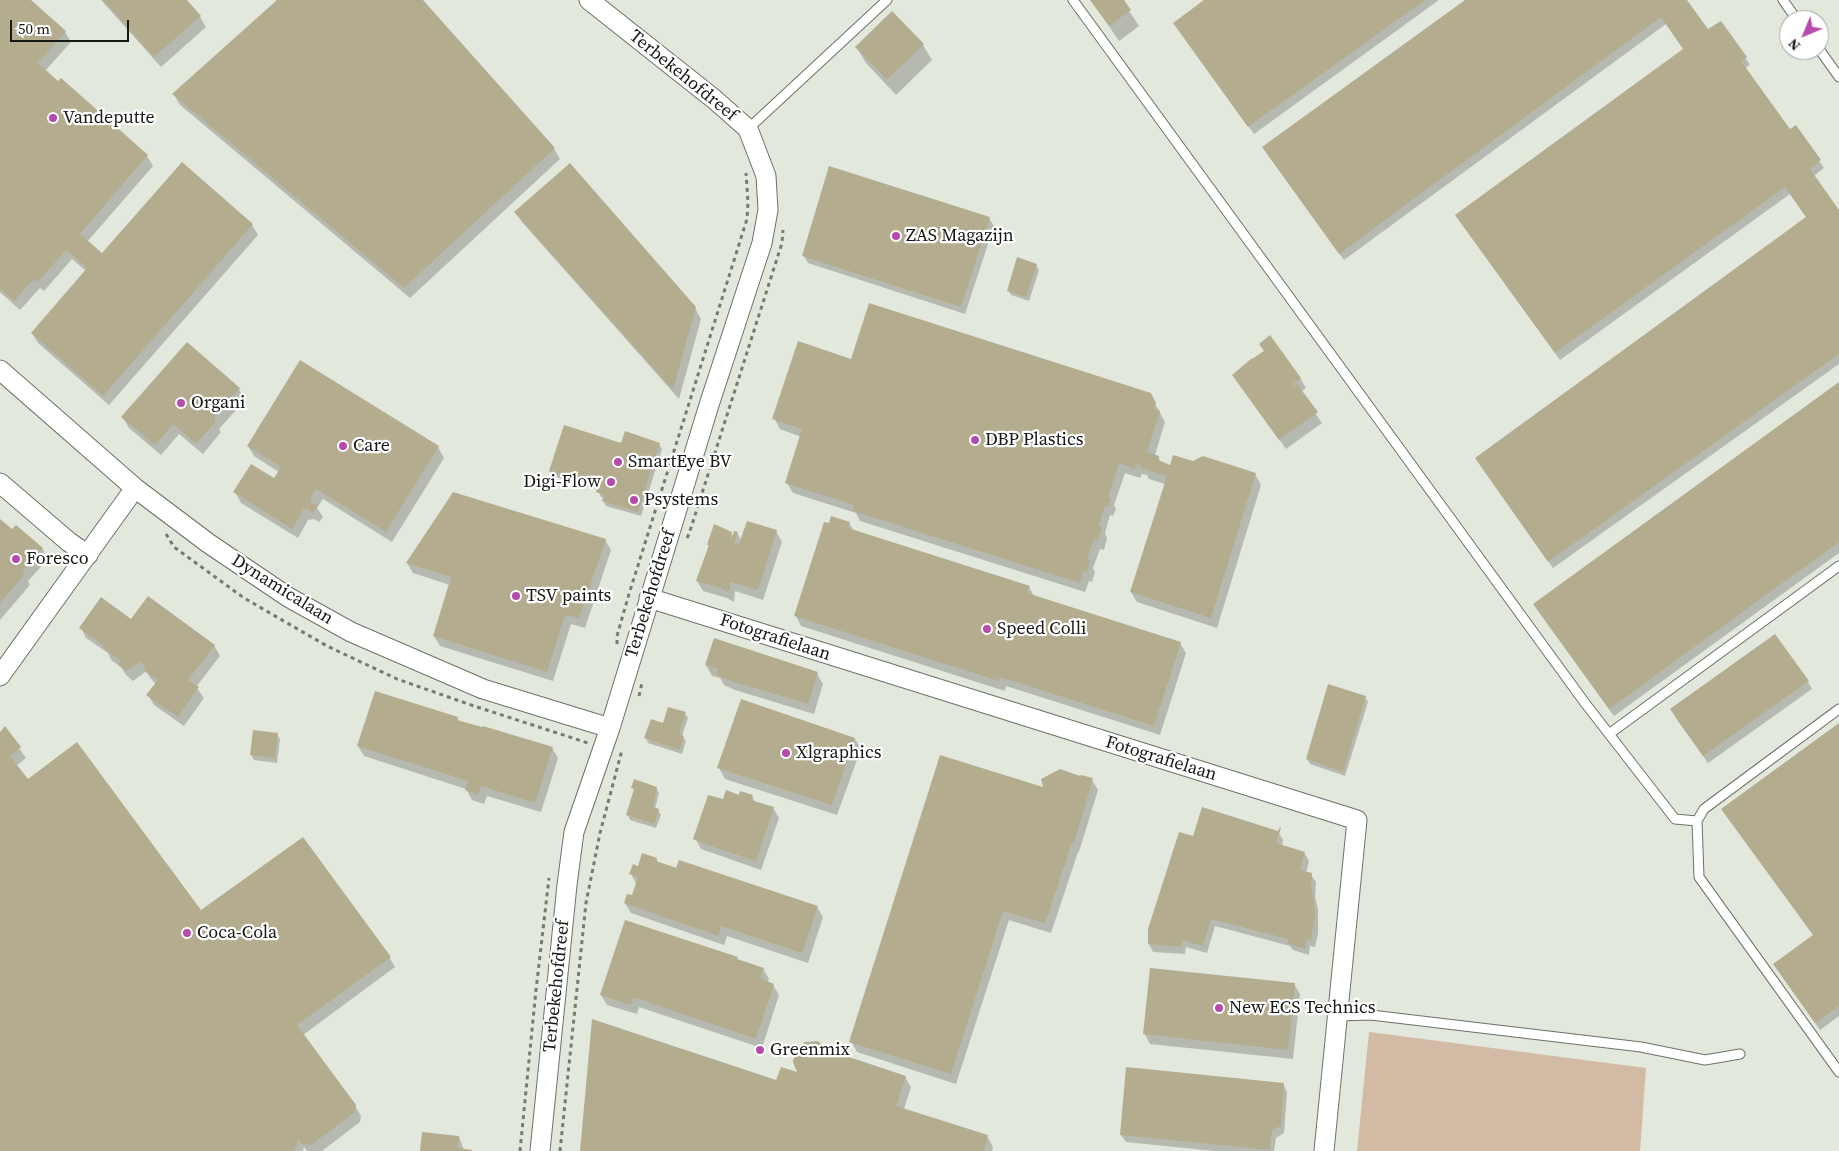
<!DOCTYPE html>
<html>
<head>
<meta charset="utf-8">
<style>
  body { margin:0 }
  #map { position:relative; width:1839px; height:1151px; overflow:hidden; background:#e3e8dd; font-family:"Source Serif 4",serif }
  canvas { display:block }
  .north { position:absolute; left:1779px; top:10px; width:50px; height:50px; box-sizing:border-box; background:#fff; border:1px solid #a2a3a1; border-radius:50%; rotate:225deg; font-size:14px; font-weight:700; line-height:20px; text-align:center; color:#161814 }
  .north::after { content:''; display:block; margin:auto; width:18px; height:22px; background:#b74bab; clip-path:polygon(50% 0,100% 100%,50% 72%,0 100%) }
  .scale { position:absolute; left:10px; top:20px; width:119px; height:22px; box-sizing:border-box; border:2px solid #161814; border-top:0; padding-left:6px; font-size:15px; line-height:18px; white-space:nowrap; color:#161814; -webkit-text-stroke:4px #fff; paint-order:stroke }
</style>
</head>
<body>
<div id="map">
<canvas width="1839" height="1151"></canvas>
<div class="north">N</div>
<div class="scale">50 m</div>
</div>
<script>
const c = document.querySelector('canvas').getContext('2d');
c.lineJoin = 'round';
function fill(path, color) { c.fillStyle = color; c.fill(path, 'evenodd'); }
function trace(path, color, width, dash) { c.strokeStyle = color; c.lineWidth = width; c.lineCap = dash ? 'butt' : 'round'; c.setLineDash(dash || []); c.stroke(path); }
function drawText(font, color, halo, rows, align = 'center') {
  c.font = font + ' "Source Serif 4",serif'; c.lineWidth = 4.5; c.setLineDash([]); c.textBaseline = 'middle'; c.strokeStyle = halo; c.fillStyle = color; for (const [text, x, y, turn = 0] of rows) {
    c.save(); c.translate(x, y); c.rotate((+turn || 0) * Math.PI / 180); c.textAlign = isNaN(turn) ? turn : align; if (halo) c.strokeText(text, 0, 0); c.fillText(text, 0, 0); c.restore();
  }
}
fill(new Path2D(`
  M1369 1032 1646 1068 1640 1151H1357Z`), '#d2baa4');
fill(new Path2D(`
  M0 0H29L65 32 71 42 45 71 147 156 153 166 87 242 102 254 252 225 258 235 109 405 38 343 32 333 86 271 72 259 44 291 40 288 20 310 0 292Z
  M101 0H185L200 17 206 27 161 67Z
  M279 0H421L554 149 560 159 410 298 179 104 174 94Z
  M1091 0H1122L1139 26 1119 41Z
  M1206 0H1439L1254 134 1179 30Z
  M1468 0H1686L1708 31 1745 57 1750 65 1745 68 1790 131 1819 161 1824 168 1814 176 1839 212V364L1553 568 1480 465 1806 217 1790 194 1560 360 1461 223 1684 49 1666 24 1344 260 1268 155Z
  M892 13 923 45 932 60 896 95 866 63 857 48Z
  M516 212 695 308 701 319 679 399 522 222Z
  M989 218 994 226 965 314 808 263 804 256Z
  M1036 265 1039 270 1029 301 1011 295 1008 290Z
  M187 344 239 389 245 400 219 429 221 432 203 454 179 434 161 455 129 428 123 418Z
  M851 360 1150 394 1165 422 1155 455 1158 457 1162 463 1171 466 1193 462 1255 474 1261 485 1217 628 1137 602 1131 592 1165 484 1149 479 1147 475 1142 474 1140 478 1125 473 1114 505 1116 509 1113 516 1110 515 1105 533 1107 538 1104 550 1100 549 1093 568 1095 572 1092 582 1089 581 1085 592 860 521 856 513 793 493 787 483 801 437 780 429 774 418Z
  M300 362 438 447 444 458 392 542 323 499 317 508 323 517 319 522 314 519 308 520 298 538 241 503 235 492 275 480 279 472 254 456 248 446Z
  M1233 375 1300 378 1306 388 1301 392 1322 423 1286 449Z
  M1839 383V553L1614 716 1539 612Z
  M659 444 662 449 641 516 606 506 603 501 604 498 601 497 598 490 553 476 550 471 622 445Z
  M0 520 13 531 42 548 48 559 28 581 30 585 0 620Z
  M849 523 854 531 1029 587 1034 596 1180 643 1186 653 1160 735 1006 686 1005 691 801 626 796 616Z
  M776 531 782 542 763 600 735 591 734 602 727 598 703 591 697 581 710 547 708 545 731 533 733 537 737 533 742 541Z
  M605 540 611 550 585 628 571 624 553 681 440 646 434 636 450 585 413 573 407 563Z
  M132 621 214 645 220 656 196 687 204 698 184 726 154 705 148 695 156 684 151 679 147 673 145 672 133 681 126 675 121 667 111 660 108 653 86 638 81 628Z
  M706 665 817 674 823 684 814 714 735 690 724 685 720 678 712 676Z
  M1808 682 1812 689 1708 763 1675 717Z
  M1365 697 1368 702 1345 776 1310 764 1307 759Z
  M685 714 688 718 682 736 686 741 682 754 648 743 646 738 663 725Z
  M457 718 459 722 552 748 558 758 541 812 487 796 484 804 472 800 466 789 364 756 358 746Z
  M1839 725V1016L1820 1030 1779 972 1814 936Z
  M5 728 26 758 16 766 28 781 200 912 389 957 395 967 303 1035 355 1106 361 1116 360 1122 322 1151H307L304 1147 303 1151H0V734Z
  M277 734 280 739 277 763 254 760 251 755Z
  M855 739 861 749 837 815 725 779 719 768Z
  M1092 780 1098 790 1079 852H1078L1051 933 1009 920 956 1084 857 1052 851 1041 1044 789Z
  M633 788H656L659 793 655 809 658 810 661 815 656 828 630 820 628 815 635 792Z
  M740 796H752L755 802 773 808 779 818 761 870 701 849 695 838Z
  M1279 833 1283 840 1282 846 1305 854 1309 861 1306 873 1311 875 1316 882 1315 897 1318 909V934L1315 947 1310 946 1309 955 1293 950 1290 946 1215 926 1207 953 1186 947 1185 954 1153 952 1149 944 1193 838Z
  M656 859 659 863 817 907 823 917 808 963 727 936 724 945 631 913 625 903 633 897 637 885 631 874 639 868Z
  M737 958 738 961 763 969 769 979 767 982 773 985 779 995 762 1048 639 1007 637 1014 607 1005 601 995Z
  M1294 984 1300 994 1293 1059 1150 1044 1144 1033Z
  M800 1074 905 1077 911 1087 904 1109 987 1136 993 1147 992 1151H581Z
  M1283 1084 1287 1092 1284 1133 1276 1138 1274 1151H1214L1126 1142 1121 1135Z
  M459 1137 464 1150 473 1151H422Z`), '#0003');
fill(new Path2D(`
  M0 0H31L66 31 38 63 58 81 61 78 148 155 80 234 102 253 182 162 253 224 103 396 31 333 87 268 66 250 38 282 34 279 14 301 0 288Z
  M103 0H187L201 16 154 57Z
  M277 0H423L555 148 404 288 172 94Z
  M1090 0H1124L1131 10 1109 26Z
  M1204 0H1425L1248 127 1173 23Z
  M1465 0H1687L1708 29 1721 21 1747 57 1741 61 1790 129 1796 125 1821 160 1810 169 1839 210V354L1548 562 1475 458 1806 217 1785 187 1555 353 1455 215 1683 49 1661 17 1339 254 1262 147Z
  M892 11 924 44 887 80 855 47Z
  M570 163 696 307 673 390 514 212Z
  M829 166 990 217 961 307 802 256Z
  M1017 257 1037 264 1026 297 1007 291Z
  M869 303 1151 393 1156 403 1154 409 1160 411 1147 452 1159 456 1158 460 1170 465 1173 455 1193 461 1203 456 1256 473 1211 618 1130 592 1167 476 1141 468 1142 466 1136 464 1135 469 1119 463 1108 497 1111 498 1108 507 1105 506 1099 526 1102 527 1098 541 1094 539 1087 559 1090 561 1087 572 1083 571 1080 583 853 511 854 505 785 483 802 429 772 419 798 341 851 359Z
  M1270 335 1301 378 1293 384 1295 386 1297 384 1318 412 1279 440 1232 375 1252 358V359L1264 351 1259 344Z
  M187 342 240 388 214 418 216 421 196 444 173 424 155 445 121 417Z
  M300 360 439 446 386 532 316 489 311 498V502L318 506 313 513 307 509 303 510 292 529 233 492 251 464 274 478 281 467 247 446Z
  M1839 382V542L1609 709 1533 604Z
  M564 425 621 443 625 431 660 443 638 512 602 501 604 495 596 492 598 487 549 471Z
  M453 492 606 539 579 618 565 615 547 672 433 636 451 577 406 563Z
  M831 516 850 522 848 528 1030 586 1027 593 1181 642 1154 726 1000 677 999 681 794 616 824 522 829 523Z
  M0 519 12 529 16 525 43 548 22 571 25 574 0 603Z
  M747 521 777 530 758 590 730 582V588L728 592 721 589 722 588 696 581 709 545H707L714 524 732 532 731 541 734 531 738 532 734 543 739 544Z
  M148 596 215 645 188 680 199 687 178 717 146 695 158 680 143 669 145 666 139 662 127 671 118 665 122 659 119 660 104 649 103 645 79 628 101 597 131 619Z
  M1775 634 1809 681 1703 756 1670 709Z
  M714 638 818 672 808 704 728 680 716 675 718 669 705 665Z
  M1328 684 1366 696 1343 772 1306 759Z
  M375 691 458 717 457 720 482 727 483 726 553 747 535 803 481 786 478 795 465 790 468 781 357 746Z
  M741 699 855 738 832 805 717 768Z
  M668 707 686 712 679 734 684 736 680 750 644 738 651 719 663 723Z
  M1839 723V1006L1815 1023 1773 964 1813 935 1721 809Z
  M5 726 21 747 10 756 28 779 77 742 201 910 303 837 391 957 297 1025 356 1105 355 1112 311 1145 302 1144 298 1139 296 1149 294 1151H0V732Z
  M253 730 278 733 275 758 250 755Z
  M940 755 1043 787 1041 779 1060 769 1080 776 1081 775 1093 778 1074 843 1072 842 1045 923 1003 911 951 1074 849 1042Z
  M634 779 657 787 653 807 659 809 654 824 626 815 634 789 631 788Z
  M726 790 739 795 740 791 753 795 751 800 774 807 756 861 708 845 693 839 708 795 723 799Z
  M1202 807 1278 831 1280 827 1281 828 1276 843 1305 852 1300 870 1312 873 1311 888 1314 900 1315 915 1311 940 1307 939 1305 949 1287 943 1288 939 1211 919 1203 946 1182 940 1181 947 1148 944V929L1179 832 1193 836Z
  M642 853 657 858 656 861 676 868 679 860 818 906 802 953 721 926 718 936 624 903 627 894 632 895 638 877 629 874 633 864 638 866Z
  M625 920 738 957 737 959 764 968 760 978 774 984 756 1039 633 997 631 1005 600 995Z
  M1150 968 1295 983 1288 1050 1143 1034Z
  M592 1019 776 1080 781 1067 797 1072 793 1062 796 1048 805 1042 818 1041 828 1050 906 1076 896 1106 988 1135 984 1151H580Z
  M1126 1067 1284 1083 1281 1126 1272 1130 1270 1150 1120 1135Z
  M422 1132 459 1136 458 1148 472 1150V1151H420Z`), '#b4ac8f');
const service = new Path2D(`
  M1073 0 1585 703 1675 819 1697 821
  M1783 0 1797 20
  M1819 49 1839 77
  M748 129 887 0
  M1839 709 1704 809 1697 821 1699 877 1839 1072
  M1609 734 1839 566
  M1337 1016 1371 1015 1641 1047 1705 1060 1740 1054`);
const minor = new Path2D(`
  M0 370 135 488 208 543 288 597 351 632 483 689 610 728
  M0 483 69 542 88 555
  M649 598 1357 820 1324 1151
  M0 676 135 488
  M540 1151 567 885 574 832 610 728 709 405 762 243 768 210 766 176 748 129 714 99 589 0`);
trace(service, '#6d7268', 11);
trace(minor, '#6d7268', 21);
trace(new Path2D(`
  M166 534 174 547 244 598 327 646 397 679 474 706 588 743
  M687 538 689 534 782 243 783 230
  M617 644V636L629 594 747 219 748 202 746 173
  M639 696 642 683
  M520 1151 536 990 549 878
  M560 1151 586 903 600 833 622 750`), '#777a73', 3, [4, 4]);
trace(service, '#fff', 9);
trace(minor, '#fff', 19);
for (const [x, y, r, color] of [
  [53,118,5,"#b74bab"],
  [896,236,5,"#b74bab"],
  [181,403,5,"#b74bab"],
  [975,440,5,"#b74bab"],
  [343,446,5,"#b74bab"],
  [618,462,5,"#b74bab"],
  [611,482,5,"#b74bab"],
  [634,500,5,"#b74bab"],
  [16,559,5,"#b74bab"],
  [516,596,5,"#b74bab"],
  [987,629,5,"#b74bab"],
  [786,753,5,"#b74bab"],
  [187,933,5,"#b74bab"],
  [1219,1008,5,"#b74bab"],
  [760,1050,5,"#b74bab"]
]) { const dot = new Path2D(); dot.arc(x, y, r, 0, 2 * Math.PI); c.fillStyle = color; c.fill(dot); trace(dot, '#fff', 2); }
drawText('18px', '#161814', '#fff', [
  ["Terbekehofdreef",683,76,39],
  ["Dynamicalaan",282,590,32],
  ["Terbekehofdreef",651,594,-73],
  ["Fotografielaan",775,638,18],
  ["Fotografielaan",1161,759,17],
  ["Terbekehofdreef",557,986,-84]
]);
drawText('18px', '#161814', '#fff', [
  ["Vandeputte",63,118],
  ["ZAS Magazijn",906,236],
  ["Organi",191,403],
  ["DBP Plastics",985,440],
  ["Care",353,446],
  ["SmartEye BV",628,462],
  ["Digi-Flow",601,482,"right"],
  ["Psystems",644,500],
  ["Foresco",26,559],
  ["TSV paints",526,596],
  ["Speed Colli",997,629],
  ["Xlgraphics",796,753],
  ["Coca-Cola",197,933],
  ["New ECS Technics",1229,1008],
  ["Greenmix",770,1050]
], 'left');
</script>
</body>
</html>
